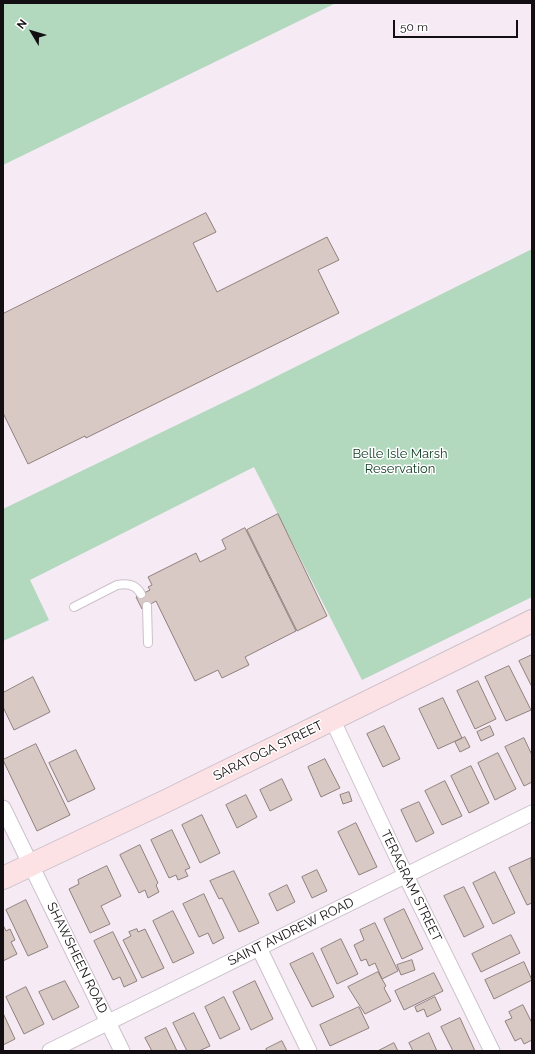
<!DOCTYPE html>
<html>
<head>
<meta charset="utf-8">
<style>
  body { margin:0 }
  #map { position:relative; width:535px; height:1054px; overflow:hidden; background:#f6eaf5; font-family:Raleway,sans-serif }
  canvas { display:block }
  .frame { position:absolute; inset:0; border:4px solid #120e11; pointer-events:none }
  .north { position:absolute; left:12px; top:12px; width:40px; height:40px; -webkit-text-stroke:3px #fff; paint-order:stroke; rotate:308deg; font-size:11px; font-weight:700; line-height:16px; text-align:center; color:#120e11 }
  .north::after { content:''; display:block; margin:auto; width:14px; height:18px; background:#120e11; clip-path:polygon(50% 0,100% 100%,50% 72%,0 100%) }
  .scale { position:absolute; left:393px; top:20px; width:125px; height:18px; box-sizing:border-box; border:2px solid #120e11; border-top:0; padding-left:5px; font-size:12px; line-height:14px; white-space:nowrap; color:#120e11; -webkit-text-stroke:3px #fff; paint-order:stroke }
</style>
</head>
<body>
<div id="map">
<canvas width="535" height="1054"></canvas>
<div class="frame"></div>
<div class="north">N</div>
<div class="scale">50 m</div>
</div>
<script>
const c = document.querySelector('canvas').getContext('2d');
c.lineJoin = 'round';
function fill(path, color) { c.fillStyle = color; c.fill(path, 'evenodd'); }
function trace(path, color, width, dash) { c.strokeStyle = color; c.lineWidth = width; c.lineCap = dash ? 'butt' : 'round'; c.setLineDash(dash || []); c.stroke(path); }
function drawText(font, color, halo, rows, align = 'center') {
  c.font = font + ' Raleway,sans-serif'; c.lineWidth = 3; c.setLineDash([]); c.textBaseline = 'middle'; c.strokeStyle = halo; c.fillStyle = color; for (const [text, x, y, turn = 0] of rows) {
    c.save(); c.translate(x, y); c.rotate((+turn || 0) * Math.PI / 180); c.textAlign = isNaN(turn) ? turn : align; if (halo) c.strokeText(text, 0, 0); c.fillText(text, 0, 0); c.restore();
  }
}
fill(new Path2D(`
  M3 3H336L3 165Z
  M532 249V597L362 680 254 467 30 580 49 620 3 641V509L249 390Z`), '#b2d8be');
const building = new Path2D(`
  M206 213 216 232 193 243 217 292 327 237 339 260 318 270 339 313 86 438 85 436 28 464 3 413V314Z
  M278 514 327 616 297 631 247 530Z
  M245 528 296 631 245 657 249 665 222 678 218 670 195 681 156 601 142 609 136 597 150 590 148 587 152 585 148 577 196 553 200 562 226 549 222 540Z
  M532 655V687L519 661Z
  M509 666 531 710 506 721 485 677Z
  M33 677 50 712 14 730 3 707V693Z
  M478 681 496 719 475 729 457 691Z
  M443 698 462 738 438 749 419 709Z
  M384 726 400 759 383 767 367 734Z
  M490 726 494 735 481 741 477 732Z
  M465 737 470 747 460 752 455 742Z
  M524 738 532 755V782L524 786 505 747Z
  M36 744 70 815 37 831 3 760Z
  M76 750 95 789 68 802 49 763Z
  M498 753 516 789 495 800 478 763Z
  M325 759 340 788 321 797 308 767Z
  M471 766 489 803 469 813 451 776Z
  M282 779 292 800 270 811 260 790Z
  M445 781 462 816 442 825 425 791Z
  M349 792 352 801 343 804 340 795Z
  M246 795 257 817 237 828 226 805Z
  M419 802 434 833 416 842 401 810Z
  M202 815 220 853 200 863 182 825Z
  M356 823 377 867 359 875 338 832Z
  M172 830 190 868 185 870 188 876 178 880 176 875 169 878 151 840Z
  M140 845 158 883 156 885 159 892 148 898 145 890 139 893 120 855Z
  M531 858 532 903 527 905 509 868Z
  M107 866 121 896 101 906 110 924 90 933 69 889 79 884 78 880Z
  M317 870 327 891 312 898 302 877Z
  M234 871 259 923 239 932 222 898 219 899 210 881Z
  M495 872 515 913 493 924 473 883Z
  M287 885 295 902 277 911 269 894Z
  M464 887 484 927 464 937 444 896Z
  M204 894 224 938 213 944 208 933 199 937 183 904Z
  M26 900 48 947 28 956 6 910Z
  M404 909 423 949 402 959 384 919Z
  M173 911 194 953 173 963 153 921Z
  M375 923 398 971 382 979 375 963 369 966 366 959 361 961 354 945 364 940 360 930Z
  M3 925 6 931 10 929 15 940 11 942 17 954 3 961Z
  M137 929 138 932 145 929 164 968 142 978 123 940 131 936 129 932Z
  M113 932 137 981 124 987 120 977 113 980 94 941Z
  M511 935 520 953 481 972 472 954Z
  M341 939 358 974 337 984 321 949Z
  M313 953 334 997 312 1007 290 964Z
  M412 960 415 970 401 975 397 965Z
  M524 962 532 980 494 999 485 980Z
  M378 972 386 986 384 988 391 1001 365 1014 348 987Z
  M434 973 443 991 404 1010 395 991Z
  M65 981 79 1007 53 1020 39 992Z
  M255 981 273 1019 251 1030 233 992Z
  M26 987 44 1024 24 1034 6 997Z
  M224 997 240 1029 220 1039 205 1007Z
  M435 997 441 1010 427 1017 424 1009 417 1012 415 1007Z
  M523 1005 532 1023V1040L524 1044 521 1038 515 1041 505 1021 512 1018 509 1012Z
  M359 1007 369 1028 330 1046 320 1025Z
  M3 1013 15 1039 3 1045Z
  M194 1013 210 1046 199 1051H187L173 1023Z
  M460 1018 475 1051H453L441 1027Z
  M166 1028 177 1051H152L145 1038Z
  M429 1033 437 1051H413L409 1043Z
  M282 1041 287 1051H267L266 1049Z
  M394 1043 398 1051H378Z`);
fill(building, '#d9c9c5');
trace(building, '#8f807c', 1);
const service = new Path2D(`
  M147 606 148 643
  M74 607 117 585C127 583 136 584 141 594`);
const minor = new Path2D(`
  M332 719 406 876 492 1051
  M3 808 122 1051
  M259 948 309 1051
  M50 1051 532 813`);
const secondary = new Path2D(`
  M3 878 166 801 532 621`);
trace(service, '#ccc1cb', 10);
trace(minor, '#ccc1cb', 17);
trace(secondary, '#ccc1cb', 24);
trace(service, '#fff', 8);
trace(minor, '#fff', 15);
trace(secondary, '#fce2e4', 22);
drawText('13px', '#134027', '#fff', [
  ["Belle Isle Marsh",400,454],
  ["Reservation",400,469]
]);
drawText('13px', '#120e11', '#fff', [
  ["SARATOGA STREET",268,751,-26],
  ["TERAGRAM STREET",411,886,64],
  ["SAINT ANDREW ROAD",291,932,-26],
  ["SHAWSHEEN ROAD",77,958,64]
]);
</script>
</body>
</html>
